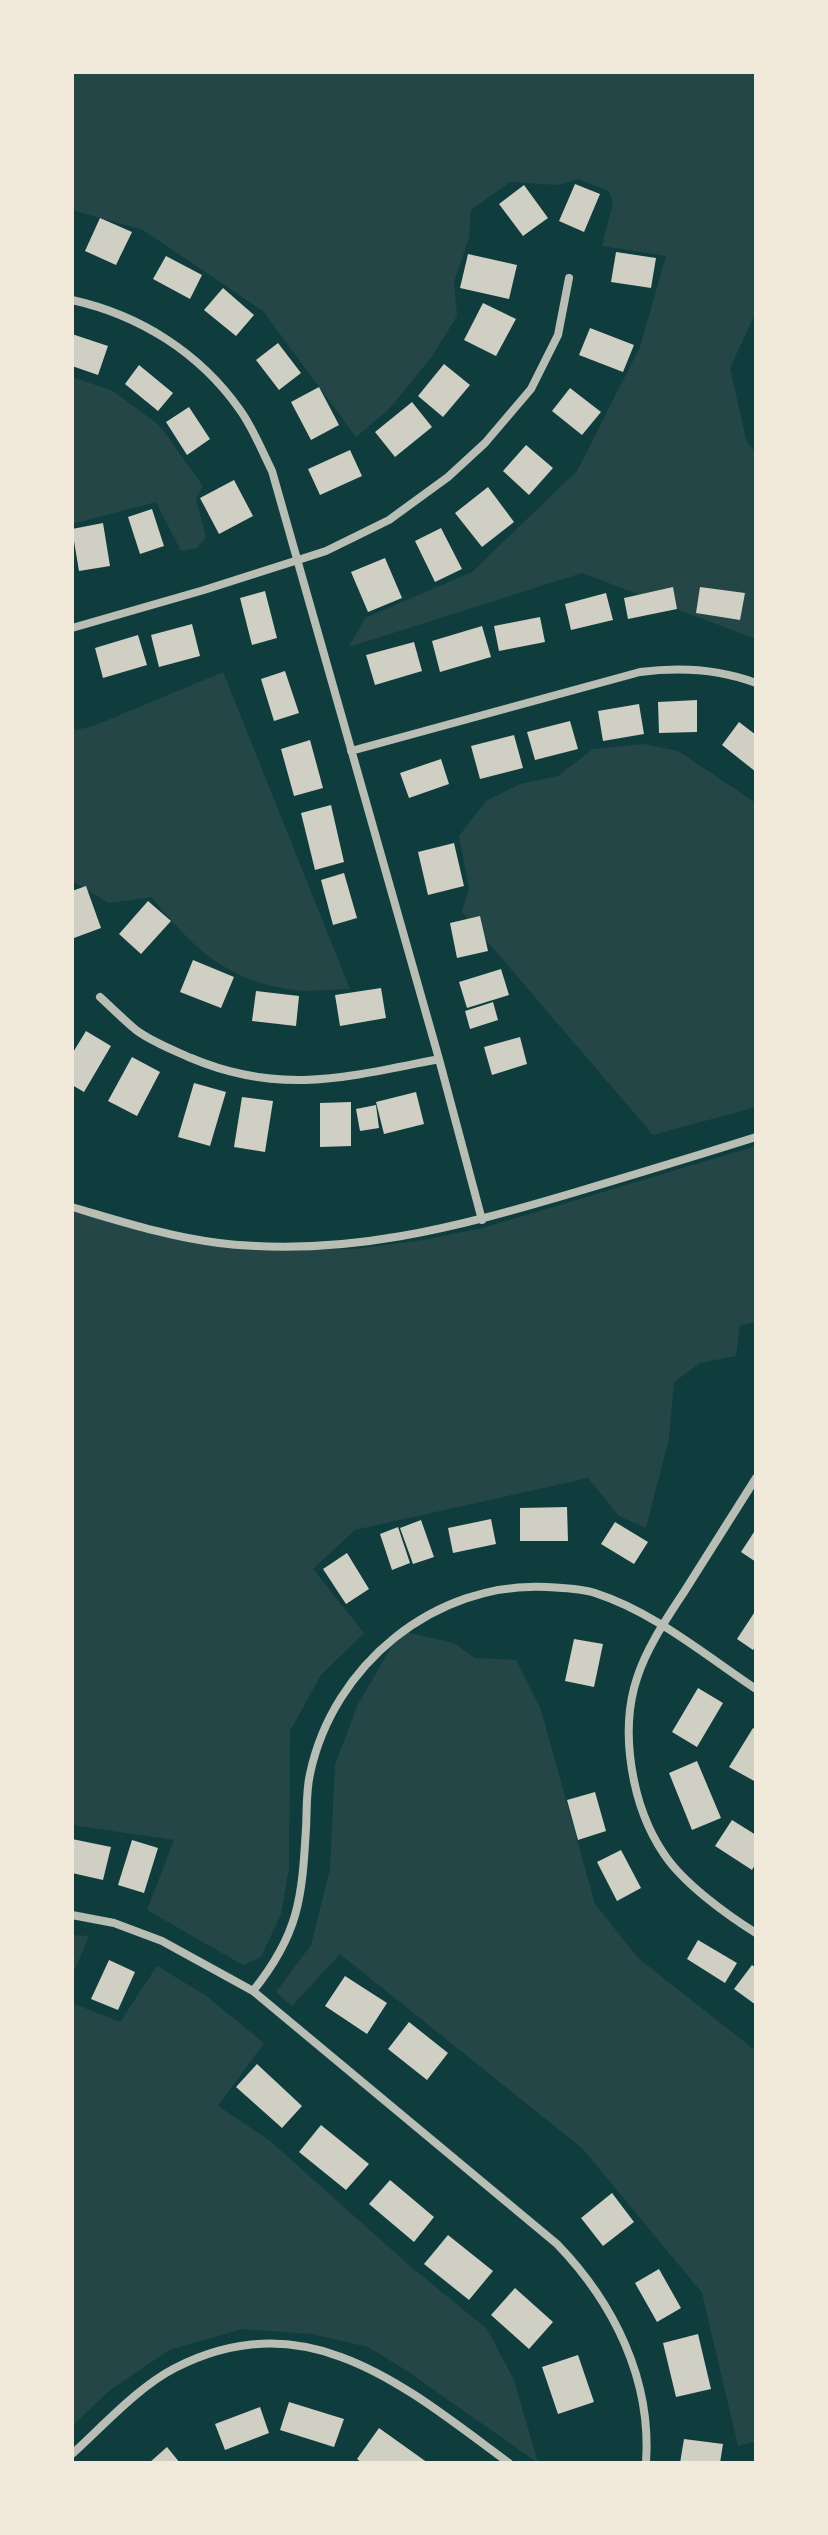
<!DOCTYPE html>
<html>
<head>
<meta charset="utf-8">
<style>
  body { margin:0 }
  #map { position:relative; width:828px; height:2535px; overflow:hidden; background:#0f3d3e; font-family:Rubik,sans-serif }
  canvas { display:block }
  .frame { position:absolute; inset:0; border:74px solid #f1e9da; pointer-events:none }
</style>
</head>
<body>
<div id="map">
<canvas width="828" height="2535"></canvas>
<div class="frame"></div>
</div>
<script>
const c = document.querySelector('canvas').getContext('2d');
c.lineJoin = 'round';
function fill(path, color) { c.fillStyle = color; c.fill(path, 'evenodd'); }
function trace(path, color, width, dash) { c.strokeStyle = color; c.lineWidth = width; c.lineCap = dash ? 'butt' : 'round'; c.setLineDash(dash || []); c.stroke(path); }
fill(new Path2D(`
  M72 72H756V312L730 368 747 443 756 452V639L582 573 349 647 365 618 472 572 577 471 640 347 666 256 602 246 613 203 609 191 579 179 558 185 510 182 471 210 469 238 454 282 457 316 433 355 409 385 388 410 356 437 263 311 143 230 72 210Z
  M72 377 113 391 159 425 203 486 196 499 206 537 197 548 181 551 156 502 72 524Z
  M223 672 350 989C330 989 307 993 287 989 222 978 192 946 151 897L109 903 72 881V731L96 725Z
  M644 744 678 751 756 803V1107L653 1135 462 912 469 888 459 836 486 801 520 784 558 776 593 749Z
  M756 1146V1322L740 1325 736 1356 700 1363 674 1382 669 1438 646 1528 619 1516 588 1478 355 1530 313 1569 364 1633 321 1675 290 1731 289 1868 281 1914 261 1957 243 1965 147 1910 174 1840 72 1825V1206L218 1246 264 1250 355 1249 423 1240 483 1228Z
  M401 1631 454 1643 475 1658 516 1660 541 1710 595 1904 638 1958 756 2051V2441L738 2446 702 2293 583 2149 340 1954 292 2006 276 1992 311 1945 330 1869 335 1765 358 1704Z
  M72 1935 89 1936 72 1976Z
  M157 1966 205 1995 264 2043 218 2106 269 2140 410 2266 487 2329 514 2380 538 2463 407 2371 368 2347 312 2334 242 2329 169 2350 109 2391 72 2426V2003L120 2022Z`), '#244646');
fill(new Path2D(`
  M575 184 600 194 584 232 559 221Z
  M524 185 548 218 523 236 499 204Z
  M100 218 132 232 116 265 85 251Z
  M616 252 656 258 651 288 611 282Z
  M468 254 517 265 509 299 460 288Z
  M166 256 202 275 190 299 153 279Z
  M223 288 254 315 236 336 204 310Z
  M483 303 516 319 496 356 464 340Z
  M590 328 634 345 623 372 579 355Z
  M72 334 108 346 98 375 72 366Z
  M278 343 301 373 279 390 256 360Z
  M444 364 470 385 443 417 418 396Z
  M139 365 173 393 158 411 125 384Z
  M319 387 339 425 311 440 291 402Z
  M570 388 601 412 582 435 552 411Z
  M412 402 432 427 395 457 375 432Z
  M189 407 210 439 187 455 166 422Z
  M526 445 553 468 529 495 503 471Z
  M350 450 362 476 320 495 308 469Z
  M234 480 253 516 219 534 200 498Z
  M488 487 514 522 482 547 455 513Z
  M152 509 164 546 140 554 128 517Z
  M103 523 110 566 79 571 72 529Z
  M441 528 462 569 435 582 415 541Z
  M385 558 402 598 368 612 351 572Z
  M673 587 677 609 628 619 624 598Z
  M700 587 745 593 740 620 696 613Z
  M265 591 277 638 252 645 240 598Z
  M606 593 613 620 571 630 565 604Z
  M540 617 545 642 499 651 494 626Z
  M192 624 200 656 159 667 151 635Z
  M482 626 491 657 440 672 432 641Z
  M138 635 147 665 103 678 95 648Z
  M414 642 422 671 375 685 366 655Z
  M285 671 299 713 274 721 261 679Z
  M697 700V732L659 733 658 702Z
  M639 704 644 734 603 741 598 711Z
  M570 721 578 749 535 760 527 732Z
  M739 722 756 735V772L722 745Z
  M514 735 523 768 480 779 471 746Z
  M310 740 323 788 294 796 281 749Z
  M441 759 449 784 409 798 400 773Z
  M331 805 344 862 315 870 301 813Z
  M454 843 464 886 428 895 418 852Z
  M344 873 357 918 333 925 321 880Z
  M86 886 101 928 74 938 72 891Z
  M148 901 171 921 141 954 119 934Z
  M480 916 488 951 457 958 450 923Z
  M193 960 234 977 221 1008 180 992Z
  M501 969 509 995 467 1008 459 982Z
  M381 988 386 1018 340 1026 335 995Z
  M256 991 299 996 296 1026 252 1021Z
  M493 1002 498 1020 470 1029 465 1011Z
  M86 1031 111 1046 84 1092 72 1085V1054Z
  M520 1037 527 1064 492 1075 484 1047Z
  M132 1057 160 1072 137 1116 108 1101Z
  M194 1083 226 1092 210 1146 178 1137Z
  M416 1092 424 1124 384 1134 376 1102Z
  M242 1097 273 1101 265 1152 234 1147Z
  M351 1102V1146L320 1147V1103Z
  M376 1105 379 1128 360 1131 356 1109Z
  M567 1507 568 1541H520V1508Z
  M491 1519 496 1544 453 1553 448 1528Z
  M421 1520 434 1557 413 1564 400 1528Z
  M615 1522 648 1542 634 1564 601 1544Z
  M398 1527 410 1563 392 1570 380 1534Z
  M756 1529V1562L741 1552Z
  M347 1553 369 1589 346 1604 323 1569Z
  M756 1610V1646L753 1650 737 1639Z
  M574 1639 603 1644 594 1687 565 1681Z
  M698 1688 723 1703 697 1747 672 1732Z
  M753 1728 756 1730V1782L729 1767Z
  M697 1761 721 1818 692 1830 669 1773Z
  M595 1792 606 1831 578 1840 567 1800Z
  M732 1820 756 1835V1863L752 1870 715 1846Z
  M72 1839 111 1847 103 1880 72 1873Z
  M132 1840 158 1848 144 1893 118 1885Z
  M621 1850 641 1888 617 1901 597 1862Z
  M698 1940 737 1963 725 1983 687 1959Z
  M109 1960 135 1972 118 2010 91 1999Z
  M752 1965 756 1968V2005L734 1989Z
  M345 1976 387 2003 367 2034 325 2006Z
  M409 2022 448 2053 427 2080 388 2049Z
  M257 2064 302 2106 282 2128 236 2087Z
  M321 2125 369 2164 346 2190 299 2152Z
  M390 2180 434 2217 414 2242 369 2204Z
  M612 2193 634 2222 603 2246 581 2218Z
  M448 2235 493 2271 469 2300 424 2264Z
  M659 2269 681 2308 657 2322 635 2283Z
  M515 2288 553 2322 529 2349 491 2315Z
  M698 2334 711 2389 676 2397 663 2343Z
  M578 2355 594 2402 558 2414 542 2367Z
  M289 2402 344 2419 334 2447 280 2430Z
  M260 2407 269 2433 225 2450 215 2424Z
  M379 2428 428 2463H362L357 2459Z
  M684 2439 723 2444 720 2463H680Z
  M167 2447 180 2463H149Z`), '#cfcfc3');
trace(new Path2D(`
  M72 300C140 315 200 353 240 410 253 428 262 451 272 471L439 1059 482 1220
  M72 628 204 590 298 560 326 551 389 520 448 477 485 443 531 389 558 335 569 278
  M351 751 640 672C679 667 719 669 756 683
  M100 997C112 1008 124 1020 136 1030 152 1042 173 1050 191 1058 281 1096 348 1077 439 1059
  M72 1207C120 1221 169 1237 219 1243 344 1258 458 1227 576 1192 636 1174 696 1156 756 1137
  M756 1478C732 1516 708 1554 684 1592 667 1618 647 1647 637 1678 619 1732 632 1807 664 1854 683 1883 727 1915 756 1933
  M72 1915 114 1923 162 1941 253 1991 557 2244C614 2303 652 2380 646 2463
  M253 1991C299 1934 302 1898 306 1828 307 1810 306 1791 310 1774 333 1665 435 1581 547 1587 562 1588 580 1588 595 1593 654 1612 705 1655 756 1689
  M72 2454C103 2426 138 2387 175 2368 308 2300 407 2388 509 2463`), '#b8beb3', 8);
</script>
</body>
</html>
